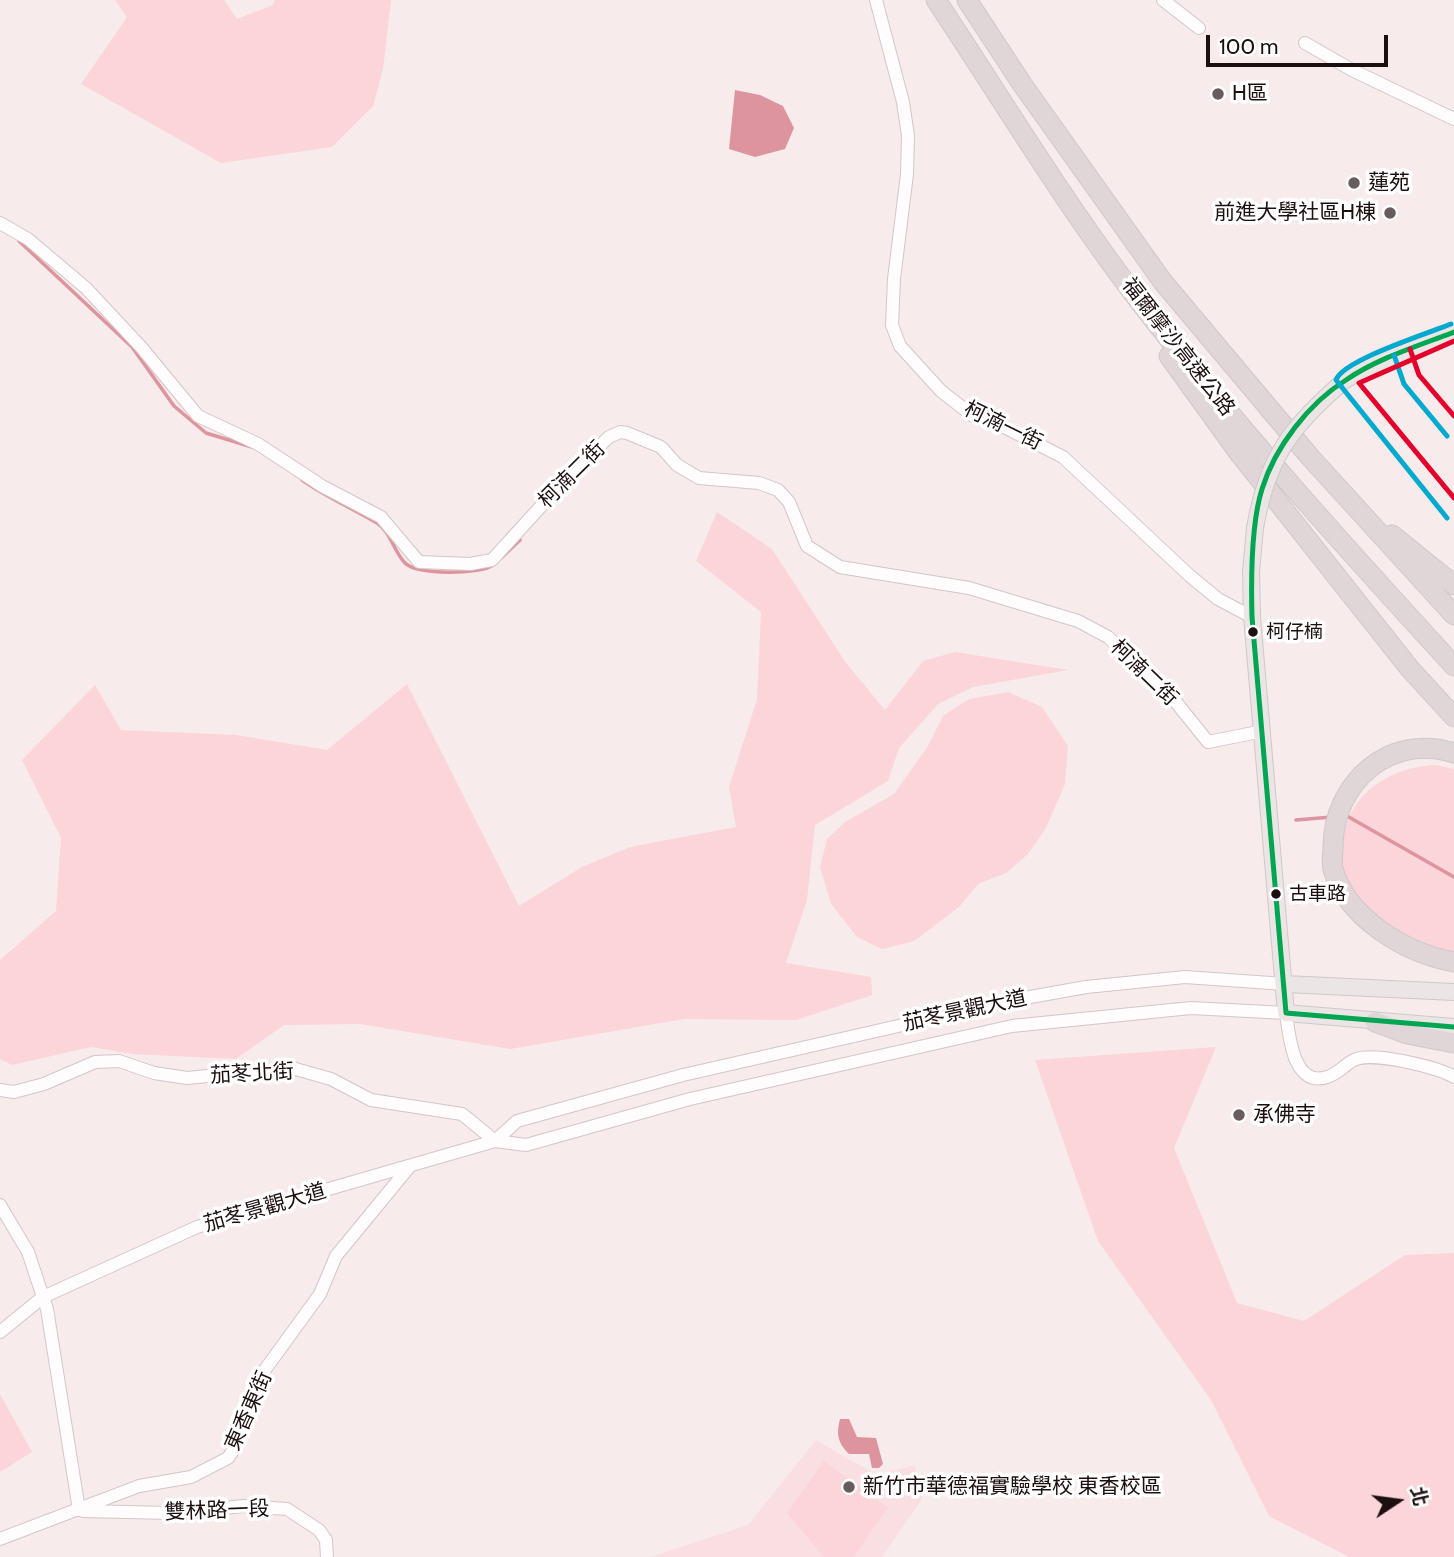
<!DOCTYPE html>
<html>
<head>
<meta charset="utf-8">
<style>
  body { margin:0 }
  #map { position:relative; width:1454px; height:1557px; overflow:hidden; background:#f8ebec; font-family:Cabin,"Noto Sans TC",sans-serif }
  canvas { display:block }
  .north { position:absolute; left:1363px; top:1466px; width:70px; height:70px; -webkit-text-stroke:5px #fff; paint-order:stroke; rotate:77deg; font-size:19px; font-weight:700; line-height:28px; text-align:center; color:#1c0f10 }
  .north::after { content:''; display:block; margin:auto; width:24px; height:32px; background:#1c0f10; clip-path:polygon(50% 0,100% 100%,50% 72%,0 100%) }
  .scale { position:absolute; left:1206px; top:35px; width:182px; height:32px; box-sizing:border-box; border:4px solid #1c0f10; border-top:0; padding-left:9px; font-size:21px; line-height:24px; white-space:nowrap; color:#1c0f10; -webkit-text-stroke:5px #fff; paint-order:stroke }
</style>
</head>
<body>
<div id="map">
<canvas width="1454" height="1557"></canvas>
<div class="north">北</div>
<div class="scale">100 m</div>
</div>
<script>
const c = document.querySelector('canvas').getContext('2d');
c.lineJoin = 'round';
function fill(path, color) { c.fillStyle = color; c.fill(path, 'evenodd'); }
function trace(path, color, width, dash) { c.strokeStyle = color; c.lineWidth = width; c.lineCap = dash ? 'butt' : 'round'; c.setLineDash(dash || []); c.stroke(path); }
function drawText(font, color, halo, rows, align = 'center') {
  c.font = font + ' Cabin,"Noto Sans TC",sans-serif'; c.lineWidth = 7; c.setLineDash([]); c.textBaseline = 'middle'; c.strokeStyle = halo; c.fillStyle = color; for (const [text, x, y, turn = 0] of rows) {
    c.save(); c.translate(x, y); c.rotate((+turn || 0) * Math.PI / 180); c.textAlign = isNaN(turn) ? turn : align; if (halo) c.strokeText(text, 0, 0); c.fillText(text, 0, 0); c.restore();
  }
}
fill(new Path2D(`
  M816 1440 877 1475 915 1465 922 1499 882 1557H650L748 1525Z`), '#fadfe2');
fill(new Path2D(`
  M115 0H224L237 19 273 5 275 0H391L383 69 373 106 332 147 221 163 81 84 127 17Z
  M717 512 772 549 846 663 885 710 923 661 955 652 1068 670 973 687 938 704 899 748 888 781 815 825 807 900 786 963 871 977 872 995 796 1020 684 1019 510 1049 360 1024 284 1025 236 1059 133 1054 91 1047 12 1065 0 1059V960L56 911 61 838 22 760 95 685 121 730 236 735 327 750 407 684 519 906 582 867 630 847 736 827 729 787 757 699 761 612 696 561Z
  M1008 692 1042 707 1068 746 1065 784 1046 828 1028 854 1006 873 978 884 959 907 914 941 882 949 857 937 831 904 820 867 827 839 845 822 894 794 928 746 943 716 969 699Z
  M1435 765 1454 769V955C1416 940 1369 923 1347 886 1340 873 1340 858 1342 844 1348 794 1387 768 1435 765Z
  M1216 1047 1174 1148 1237 1303 1304 1321 1405 1255 1454 1253V1557H1349L1269 1516 1211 1400 1098 1241 1035 1060Z
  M0 1394 32 1452 0 1472Z
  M824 1461 888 1508 853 1557H824L787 1513Z`), '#fbd5d9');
fill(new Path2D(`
  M735 90 760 95 783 106 794 128 785 149 755 157 729 149Z
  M840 1419H849L857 1437 876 1438 883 1464 879 1468H872L869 1454H849C838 1443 836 1435 840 1419Z`), '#de949e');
trace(new Path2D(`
  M19 241 132 347 174 406 206 433 252 447
  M302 480C326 497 352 508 377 523 390 531 394 552 405 563 416 575 479 575 493 565
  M499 560 520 540
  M1347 816 1454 877
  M1296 820 1332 817`), '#de949e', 3.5);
const minor = new Path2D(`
  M876 0 903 102 908 136 907 174 894 279 892 325 900 346 941 391 973 416 1004 427 1063 457 1190 576 1218 599 1252 617
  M1163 0 1199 28
  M1305 43 1352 70 1454 119
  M0 223 28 239 86 288 141 347 198 416 258 444 322 486 381 517 419 562 470 564 492 560 575 469 609 437 620 432 627 433 661 447 677 465 699 478 759 483 778 490 789 502 807 546 840 567 969 588 1078 621 1108 637 1171 696 1208 742 1263 731
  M0 1090 14 1092 44 1084 95 1062 119 1061 154 1073 187 1078 292 1068 331 1079 371 1100 462 1114 495 1141
  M495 1141 517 1121 683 1075 1008 1001 1086 987 1185 977 1285 984
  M0 1205 28 1252 47 1309 79 1510
  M0 1332 43 1297 197 1227 495 1141 526 1145 690 1099 1012 1026 1191 1008 1286 1013C1289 1035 1293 1088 1327 1077 1338 1074 1344 1065 1354 1060 1371 1051 1438 1067 1454 1077
  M83 1511 171 1513 244 1506 287 1509 319 1530 326 1540 327 1557
  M0 1539 139 1486 191 1477 228 1458 236 1446 264 1371 320 1294 336 1256 410 1166`);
const major = new Path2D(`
  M1345 380 1377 363 1454 332
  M1255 528 1251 572 1252 617 1286 1013 1454 1027
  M1285 984 1454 992`);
const highway = new Path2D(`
  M936 0C1003 101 1066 206 1140 302 1238 429 1346 548 1454 666
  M967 0 1022 84 1163 282 1310 457 1454 615
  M1169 356 1239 453 1410 669 1454 717
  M1392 535 1454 585
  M1454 753C1390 732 1333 783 1333 847 1333 854 1331 862 1333 869 1347 918 1405 953 1454 962
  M1375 1022 1407 1034 1454 1043`);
trace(minor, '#d3c6c7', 14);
trace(major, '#cfc8c8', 18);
trace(highway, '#cfc8c8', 21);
trace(minor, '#fefcfc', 12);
trace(major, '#ece5e6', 16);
trace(highway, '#e1d6d7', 19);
const majorBridge = new Path2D(`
  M1255 528C1267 458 1291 426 1345 380`);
trace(majorBridge, '#cfc8c8', 18, []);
trace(majorBridge, '#ece5e6', 16);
trace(new Path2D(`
  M1454 332C1418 346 1378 358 1346 380 1309 403 1275 447 1262 489 1251 524 1251 580 1252 617L1286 1013 1454 1027`), '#00a651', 5);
trace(new Path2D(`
  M1394 355 1404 384 1447 436
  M1447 518 1336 380C1343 360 1429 333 1451 324`), '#00a9ce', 5);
trace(new Path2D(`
  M1454 341 1359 383 1454 498
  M1410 349 1419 375 1454 416`), '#e4002b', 5);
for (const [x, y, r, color] of [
  [1218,94,7,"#695c5d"],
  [1354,183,7,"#695c5d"],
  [1390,213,7,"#695c5d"],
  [1253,632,6,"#1c0f10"],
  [1276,894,6,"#1c0f10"],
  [1239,1115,7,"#695c5d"],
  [849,1487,7,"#695c5d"]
]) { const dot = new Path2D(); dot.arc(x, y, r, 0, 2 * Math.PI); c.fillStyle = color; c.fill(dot); trace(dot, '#fff', 2.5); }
drawText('19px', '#1c0f10', '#fff', [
  ["柯仔楠",1266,632],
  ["古車路",1289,894]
], 'left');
drawText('21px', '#1c0f10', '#fff', [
  ["H區",1232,94],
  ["蓮苑",1368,183],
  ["前進大學社區H棟",1376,213,"right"],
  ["承佛寺",1253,1115],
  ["新竹市華德福實驗學校 東香校區",863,1487]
], 'left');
drawText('21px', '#1c0f10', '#fff', [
  ["福爾摩沙高速公路",1178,347,52],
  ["柯湳一街",1003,426,26],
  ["柯湳二街",572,475,-45],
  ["柯湳二街",1144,673,44],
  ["茄苳景觀大道",965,1011,-12],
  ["茄苳北街",252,1074,-3],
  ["茄苳景觀大道",265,1208,-16],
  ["東香東街",249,1411,-66],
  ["雙林路一段",217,1511,-2]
]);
</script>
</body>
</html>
